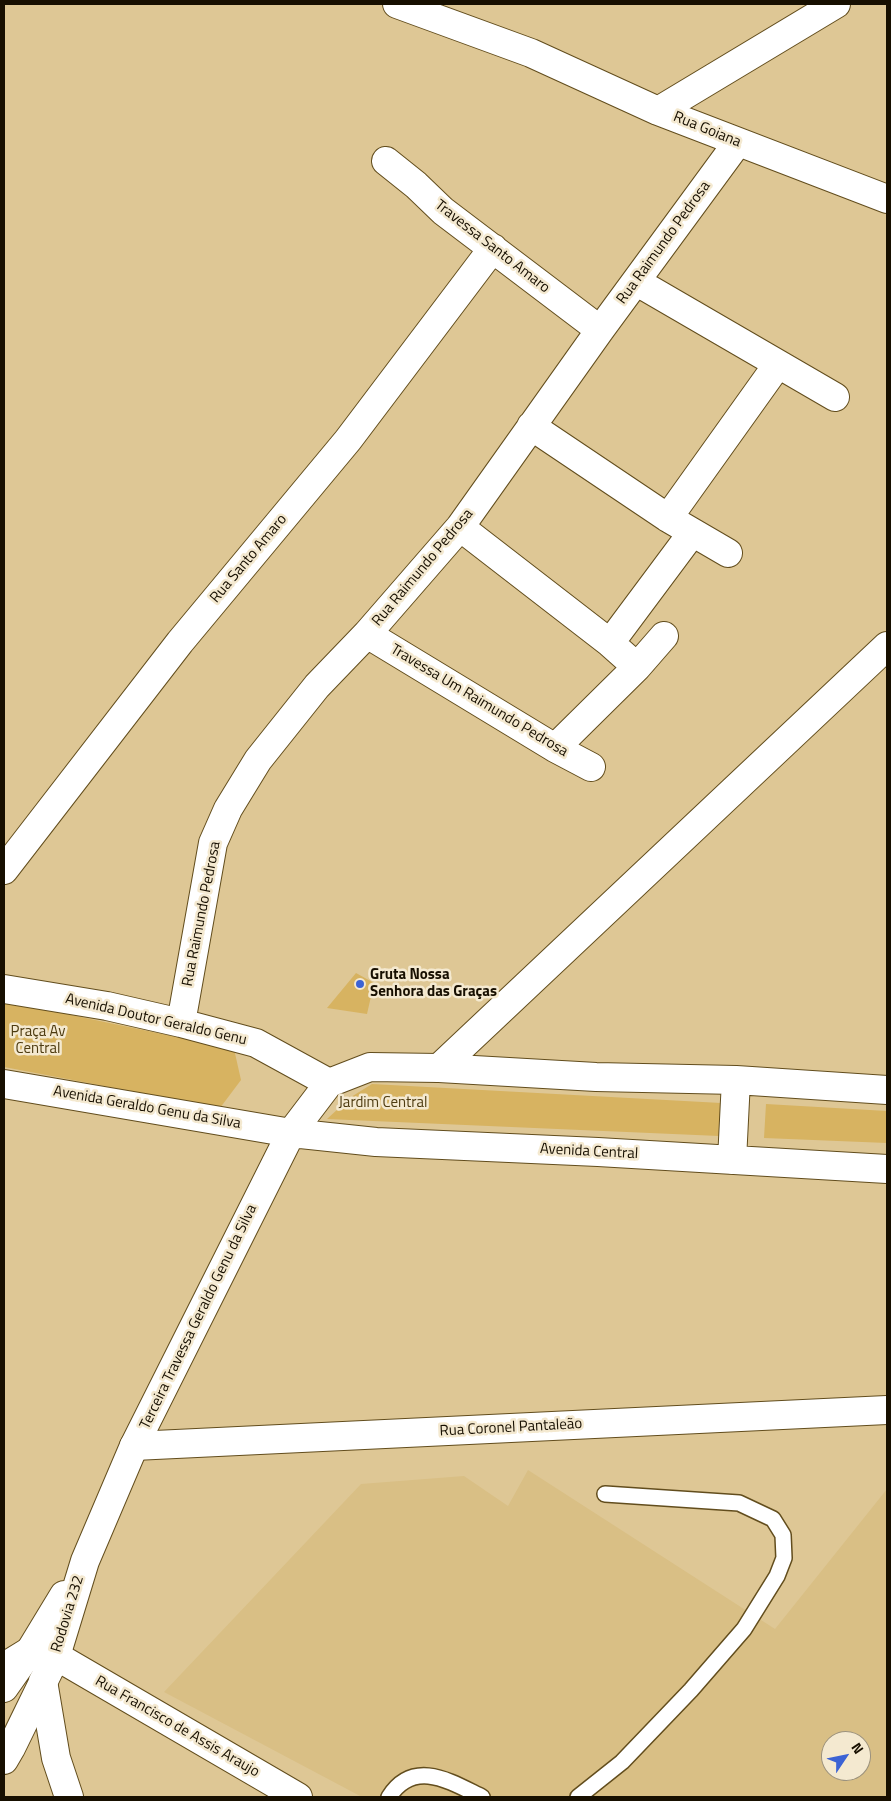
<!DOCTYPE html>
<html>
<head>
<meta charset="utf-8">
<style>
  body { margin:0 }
  #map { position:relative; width:891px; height:1801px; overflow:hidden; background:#dec795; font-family:"Titillium Web",sans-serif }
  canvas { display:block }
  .frame { position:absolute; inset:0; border:5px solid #170f00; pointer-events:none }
  .north { position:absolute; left:821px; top:1731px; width:50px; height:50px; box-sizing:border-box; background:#f4e9d0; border:1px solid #9c927d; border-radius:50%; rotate:56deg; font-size:14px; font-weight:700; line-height:20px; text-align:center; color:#170f00 }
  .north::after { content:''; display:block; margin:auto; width:18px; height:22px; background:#3c63d4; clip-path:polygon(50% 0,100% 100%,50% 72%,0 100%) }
</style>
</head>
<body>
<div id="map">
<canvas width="891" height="1801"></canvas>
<div class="frame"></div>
<div class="north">N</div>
</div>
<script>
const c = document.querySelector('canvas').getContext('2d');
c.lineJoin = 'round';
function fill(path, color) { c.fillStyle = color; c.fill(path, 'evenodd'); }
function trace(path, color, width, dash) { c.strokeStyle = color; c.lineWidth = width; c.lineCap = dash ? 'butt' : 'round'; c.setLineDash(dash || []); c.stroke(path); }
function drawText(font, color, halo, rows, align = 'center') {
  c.font = font + ' "Titillium Web",sans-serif'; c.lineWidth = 5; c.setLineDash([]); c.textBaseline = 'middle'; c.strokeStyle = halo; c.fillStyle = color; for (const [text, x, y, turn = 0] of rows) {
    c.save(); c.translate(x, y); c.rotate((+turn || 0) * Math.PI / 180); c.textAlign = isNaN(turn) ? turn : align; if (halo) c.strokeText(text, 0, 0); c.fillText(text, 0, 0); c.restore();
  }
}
fill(new Path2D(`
  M528 1470 775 1629 887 1489V1797H362L164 1692 361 1484 464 1476 508 1506ZM831 1741H861V1771H831Z`), '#d9bf85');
fill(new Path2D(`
  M356 973 374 983 367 1014 327 1008Z
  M4 1001 234 1049 241 1080 220 1108 4 1067Z
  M372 1084 721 1103 719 1136 327 1119 351 1097Z
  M766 1104 887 1111V1143L764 1138Z`), '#d7b361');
const lane = new Path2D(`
  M389 1797C414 1758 451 1782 482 1797
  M578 1797 622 1762 691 1690 744 1629 777 1576 784 1558 783 1535 773 1519 739 1503 605 1494`);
const street = new Path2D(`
  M397 4 531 53 658 111 887 199
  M658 111 836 4
  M386 161 416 185 443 211 600 330
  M637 282 835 397
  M531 426 668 518 728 553
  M668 518 778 364
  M460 527 610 643 637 667 664 636
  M367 634 555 748 591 767
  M610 643 692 533
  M555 748 637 667
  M4 870 180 642 348 440 493 248
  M4 989 107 1006 181 1023 256 1043 329 1083
  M181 1023 213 843 228 809 258 760 317 686 367 634 460 527 600 330 738 142
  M439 1068 887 646
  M4 1084 291 1133
  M134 1446 887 1410
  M56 1656 298 1797`);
const secondary = new Path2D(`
  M291 1133 376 1142 598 1152 887 1169
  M732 1160 736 1080
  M4 1688 30 1651 64 1595
  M4 1760 11 1748 56 1656 85 1561 134 1446 291 1133 329 1083 370 1067 439 1068 596 1077 736 1080 887 1090`);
const highway = new Path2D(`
  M4 1667 30 1651
  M43 1681 56 1758 69 1797`);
trace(lane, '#624d1d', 18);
trace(street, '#624d1d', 30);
trace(secondary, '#624d1d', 30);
trace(highway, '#624d1d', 30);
trace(lane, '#fff', 15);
trace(street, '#fff', 28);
trace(secondary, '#fff', 28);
trace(highway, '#fff', 28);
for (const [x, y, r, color] of [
  [360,984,5,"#3c63d4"]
]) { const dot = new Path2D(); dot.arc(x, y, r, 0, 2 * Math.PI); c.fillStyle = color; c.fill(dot); trace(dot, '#f4e9d0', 2); }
drawText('15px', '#170f00', '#f4e9d0', [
  ["Rua Goiana",707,130,22],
  ["Rua Raimundo Pedrosa",664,243,-54],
  ["Travessa Santo Amaro",492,247,38],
  ["Rua Santo Amaro",249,559,-50],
  ["Rua Raimundo Pedrosa",423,568,-50],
  ["Travessa Um Raimundo Pedrosa",479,701,31],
  ["Rua Raimundo Pedrosa",202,914,-79],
  ["Avenida Doutor Geraldo Genu",156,1020,13],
  ["Avenida Geraldo Genu da Silva",147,1108,10],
  ["Avenida Central",589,1152,3],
  ["Terceira Travessa Geraldo Genu da Silva",199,1317,-64],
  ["Rua Coronel Pantaleão",511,1428,-3],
  ["Rodovia 232",68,1614,-73],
  ["Rua Francisco de Assis Araujo",177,1727,30]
]);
drawText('bold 15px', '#170f00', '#f4e9d0', [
  ["Gruta Nossa",370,975],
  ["Senhora das Graças",370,992]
], 'left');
drawText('15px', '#4d3b10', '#f4e9d0', [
  ["Praça Av",38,1032],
  ["Central",38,1049],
  ["Jardim Central",383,1103]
]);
</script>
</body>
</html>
